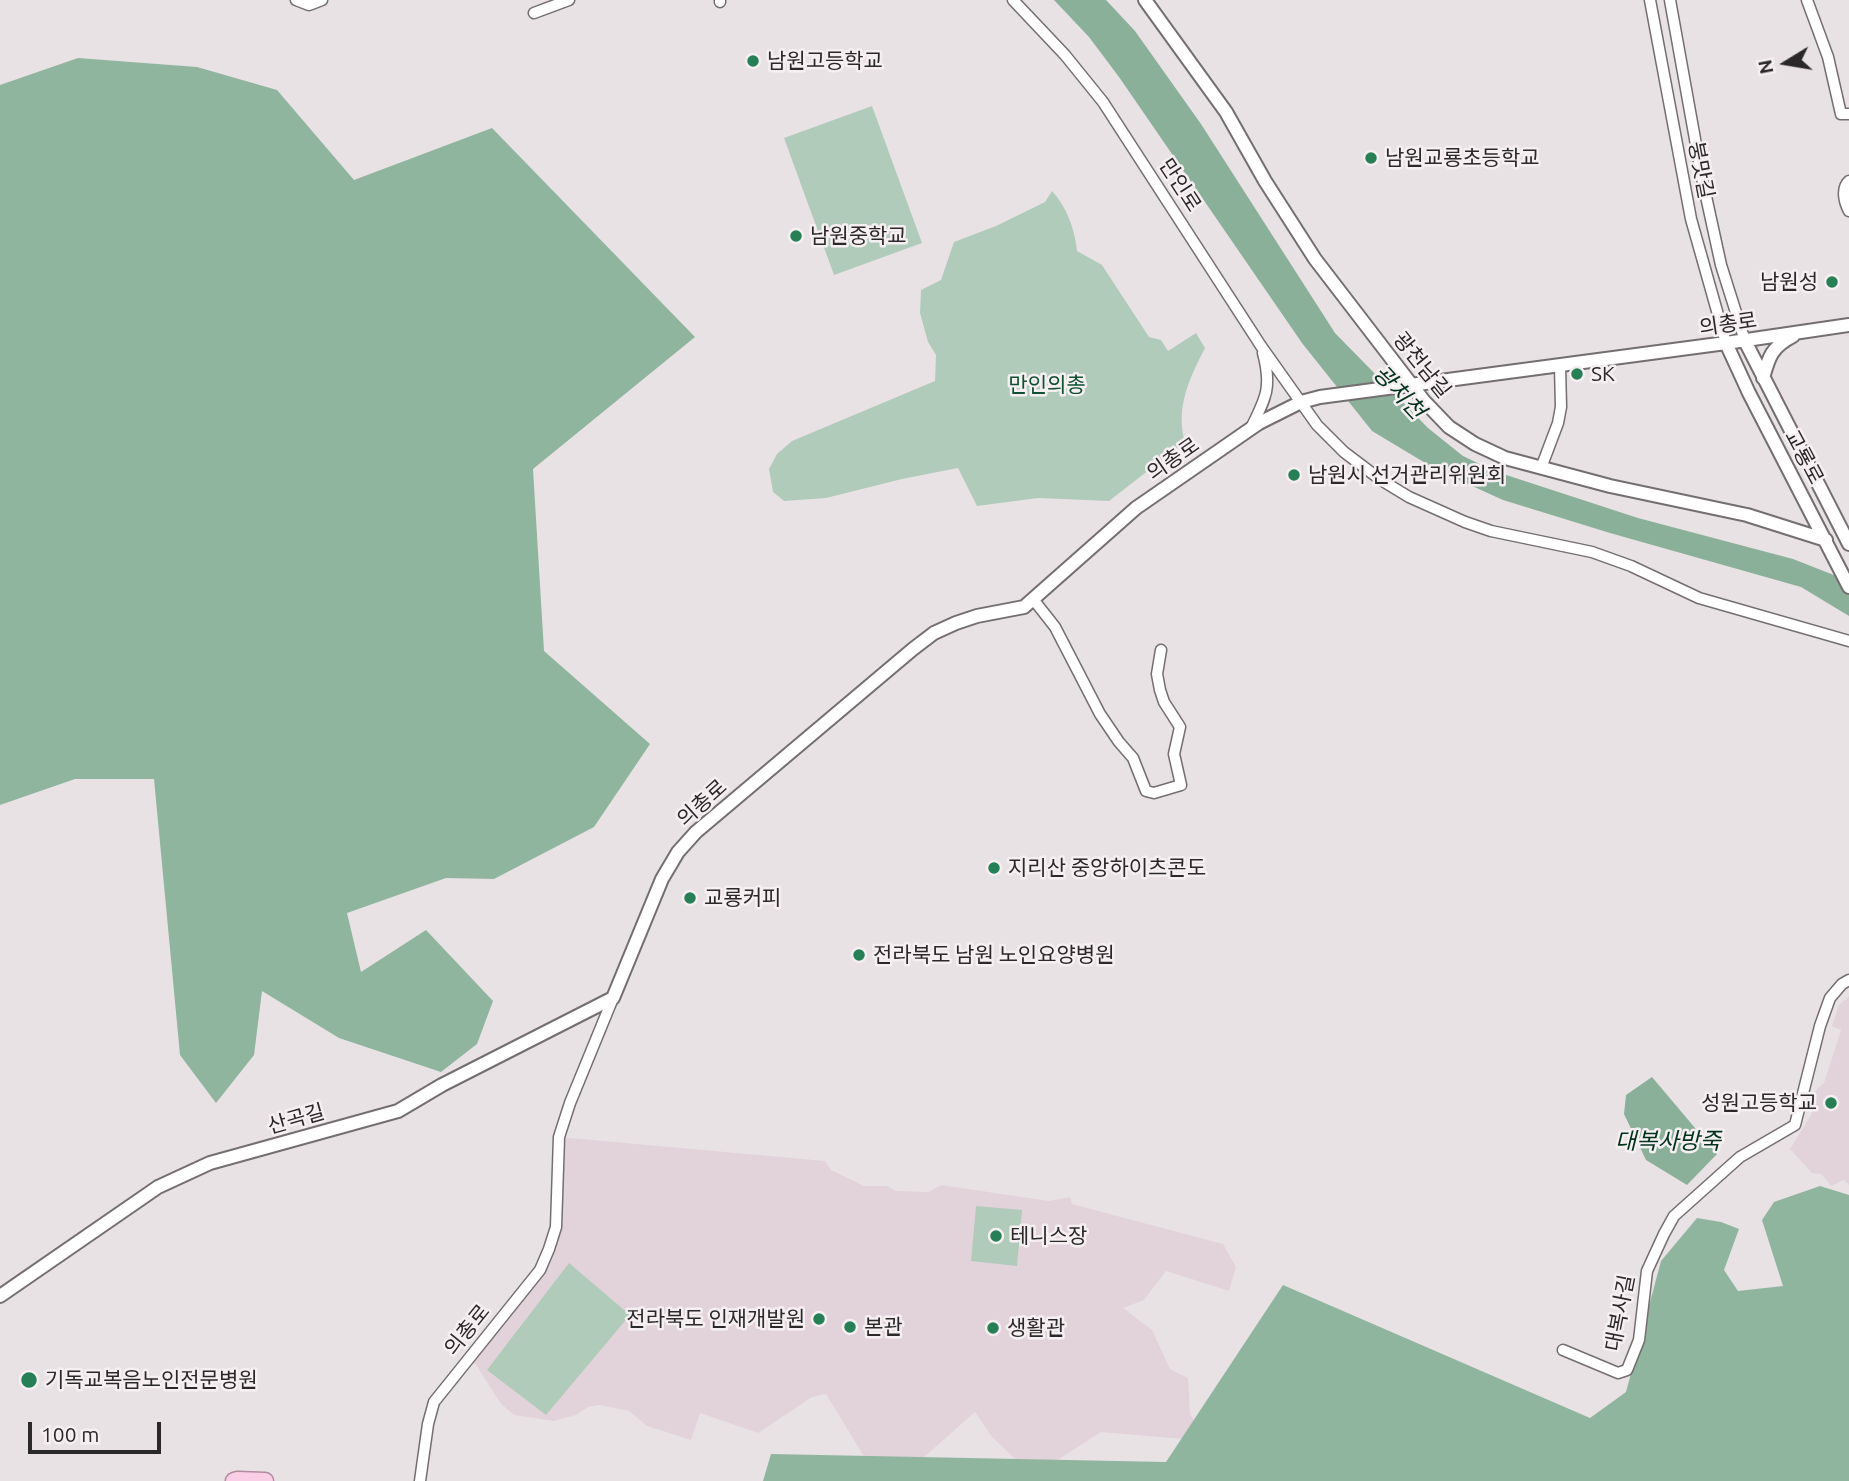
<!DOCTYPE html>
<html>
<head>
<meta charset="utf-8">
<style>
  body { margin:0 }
  #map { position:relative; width:1849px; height:1481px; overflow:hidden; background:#e9e2e5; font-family:Ubuntu,sans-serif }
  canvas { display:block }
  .north { position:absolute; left:1751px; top:28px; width:70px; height:70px; -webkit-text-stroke:5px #f6eff2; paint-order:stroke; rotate:259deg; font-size:19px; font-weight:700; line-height:28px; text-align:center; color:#2a2829 }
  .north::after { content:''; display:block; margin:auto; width:24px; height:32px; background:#2a2829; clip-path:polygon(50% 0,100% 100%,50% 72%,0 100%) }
  .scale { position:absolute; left:28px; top:1422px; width:133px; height:32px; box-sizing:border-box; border:4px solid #2a2829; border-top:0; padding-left:9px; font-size:21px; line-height:24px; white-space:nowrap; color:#2a2829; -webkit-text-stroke:5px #f6eff2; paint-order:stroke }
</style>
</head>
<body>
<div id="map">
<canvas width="1849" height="1481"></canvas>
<div class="north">N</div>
<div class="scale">100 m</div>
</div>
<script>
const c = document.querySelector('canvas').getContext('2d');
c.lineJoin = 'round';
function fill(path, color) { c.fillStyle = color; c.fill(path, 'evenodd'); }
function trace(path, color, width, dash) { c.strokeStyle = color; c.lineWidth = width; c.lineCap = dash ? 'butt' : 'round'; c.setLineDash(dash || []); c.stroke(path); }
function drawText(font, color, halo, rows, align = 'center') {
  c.font = font + ' Ubuntu,"Noto Sans KR",sans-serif'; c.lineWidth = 5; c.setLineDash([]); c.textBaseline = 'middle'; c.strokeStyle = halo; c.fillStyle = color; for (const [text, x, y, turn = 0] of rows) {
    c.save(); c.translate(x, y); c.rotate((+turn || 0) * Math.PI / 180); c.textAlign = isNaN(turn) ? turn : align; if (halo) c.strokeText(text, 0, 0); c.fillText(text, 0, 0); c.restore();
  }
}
fill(new Path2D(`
  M1849 996V1185L1844 1180 1831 1186 1821 1174 1812 1173 1790 1149 1811 1115 1815 1091 1824 1083 1841 1030 1832 1026 1839 1005Z
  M559 1137 825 1161 831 1170 864 1186H887L896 1191 929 1192 941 1185 1049 1201 1070 1197 1072 1204 1223 1244 1236 1267 1229 1291 1166 1271 1144 1300 1123 1308 1152 1330 1170 1369 1188 1378 1190 1414 1207 1441 1101 1432 1033 1476 992 1437 975 1412 897 1481H879L826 1394 812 1397 758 1433 700 1413 691 1440 647 1426 629 1411 600 1405 588 1407 576 1415 554 1421 514 1415 501 1404 471 1357 542 1266 556 1227Z`), '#e2d3db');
fill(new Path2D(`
  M872 106 922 243 834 275 784 138Z
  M1052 191C1067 207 1075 230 1077 251L1102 265 1149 337 1161 340 1168 351 1196 333 1205 348C1190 377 1175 408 1185 442L1109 501 1038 498 977 506 958 468 902 479 826 498 784 501 773 492 769 469 777 454 792 441 935 381 936 355 928 342 920 313 921 290 941 280 954 242 996 226 1045 202Z
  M976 1206 1022 1210 1017 1266 971 1261Z
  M569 1263 630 1315 546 1415 487 1370Z`), '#b1cbbb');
fill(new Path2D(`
  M78 58 197 67 277 90 354 180 492 128 695 337 533 469 544 651 650 744 594 827 494 879 446 878 347 913 361 972 426 930 493 1001 477 1044 441 1072 339 1038 262 991 254 1055 216 1103 180 1055 154 779H75L0 805V85Z
  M1820 1186 1849 1195V1481H763L771 1454 1166 1462 1283 1285 1590 1418 1626 1392 1661 1261 1697 1218 1721 1222 1739 1229 1724 1270 1738 1291 1783 1286 1762 1220 1774 1202Z`), '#90b59e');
fill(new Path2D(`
  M1054 0H1106L1135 31 1201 124 1335 333 1428 428 1463 456 1494 471 1638 518 1793 559 1849 581V616L1801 587 1610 533 1503 500 1437 470 1372 431 1302 343 1119 77 1089 37Z
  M1652 1077 1717 1154 1687 1185 1646 1160 1624 1114 1626 1095Z`), '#8bb099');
const minor = new Path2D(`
  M296 0 309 5 322 0
  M720 0V2
  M1013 0 1065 55 1103 102 1261 346 1317 425 1344 452 1381 480 1409 497 1465 522 1491 531 1592 552 1631 566 1699 598 1849 641
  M1650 0 1691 219 1726 343
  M1670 0 1702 178 1721 265 1745 341
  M1807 0 1828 57 1841 114H1849
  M534 13 569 0
  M1849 181C1841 188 1844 202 1849 211
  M1251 428C1266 398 1272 387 1263 353
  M1541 468 1558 423 1561 407 1560 366
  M1033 599 1055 627 1100 714 1119 742 1133 758 1146 791 1154 793 1181 785 1174 754 1180 727 1164 702 1160 690 1157 674 1161 650
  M1563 1350 1618 1373 1627 1370 1639 1340 1647 1271 1664 1234 1674 1216 1740 1157 1795 1125 1820 1026 1830 998 1842 984 1849 980
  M420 1481 428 1424 434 1402 540 1270 549 1249 556 1227 559 1137 570 1103 613 998`);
const tertiary = new Path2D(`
  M1145 0 1226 112 1265 181 1315 259 1424 401 1449 427 1475 444 1505 458 1610 486 1747 515 1826 540
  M1745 341 1849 544
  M1726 343 1749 393 1849 587
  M1763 378C1769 356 1772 347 1793 336
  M0 1296 158 1187 210 1163 398 1111 442 1085 613 998 662 879 678 852 696 832 913 649 934 633 956 623 977 616 1024 607 1136 508 1259 423 1301 402 1320 397 1726 343 1849 325`);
const trunk = new Path2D(`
  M234 1481 237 1480 265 1481`);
trace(minor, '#746e71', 13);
trace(tertiary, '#746e71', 16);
trace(trunk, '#b18b9f', 19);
trace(minor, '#fff', 10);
trace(tertiary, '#fff', 12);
trace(trunk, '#facee6', 16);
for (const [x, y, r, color] of [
  [753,61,7,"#278055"],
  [1371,158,7,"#278055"],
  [796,236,7,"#278055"],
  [1832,282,7,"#278055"],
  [1577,374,7,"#278055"],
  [1294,475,7,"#278055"],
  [994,868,7,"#278055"],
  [690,898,7,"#278055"],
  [859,955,7,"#278055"],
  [1831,1103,7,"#278055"],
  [996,1236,7,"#278055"],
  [819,1319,7,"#278055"],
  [850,1327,7,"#278055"],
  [993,1328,7,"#278055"],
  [29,1380,9,"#278055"]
]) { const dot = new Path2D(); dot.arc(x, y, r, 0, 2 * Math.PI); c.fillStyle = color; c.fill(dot); trace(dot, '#f6eff2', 2.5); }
drawText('21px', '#2a2829', '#f6eff2', [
  ["남원고등학교",767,61],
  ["남원교룡초등학교",1385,158],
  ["남원중학교",810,236],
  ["남원성",1818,282,"right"],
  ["SK",1591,374],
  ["남원시 선거관리위원회",1308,475],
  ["지리산 중앙하이츠콘도",1008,868],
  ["교룡커피",704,898],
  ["전라북도 남원 노인요양병원",873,955],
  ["성원고등학교",1817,1103,"right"],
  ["테니스장",1010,1236],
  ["전라북도 인재개발원",805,1319,"right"],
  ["본관",864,1327],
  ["생활관",1007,1328],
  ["기독교복음노인전문병원",45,1380]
], 'left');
drawText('21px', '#2a2829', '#f6eff2', [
  ["붕맛길",1701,170,79],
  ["만인로",1180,185,57],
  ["의총로",1728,324,-8],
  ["광천남길",1422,365,51],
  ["교룡로",1804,457,62],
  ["의총로",1173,459,-35],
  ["의총로",702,803,-42],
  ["산곡길",296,1119,-16],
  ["대복사길",1620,1313,-79],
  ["의총로",467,1330,-51]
]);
drawText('21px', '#0e5031', '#f6eff2', [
  ["만인의총",1047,385]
]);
drawText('italic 23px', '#00321c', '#f6eff2', [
  ["광치천",1399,392,47],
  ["대복사방죽",1668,1141]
]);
</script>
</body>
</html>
